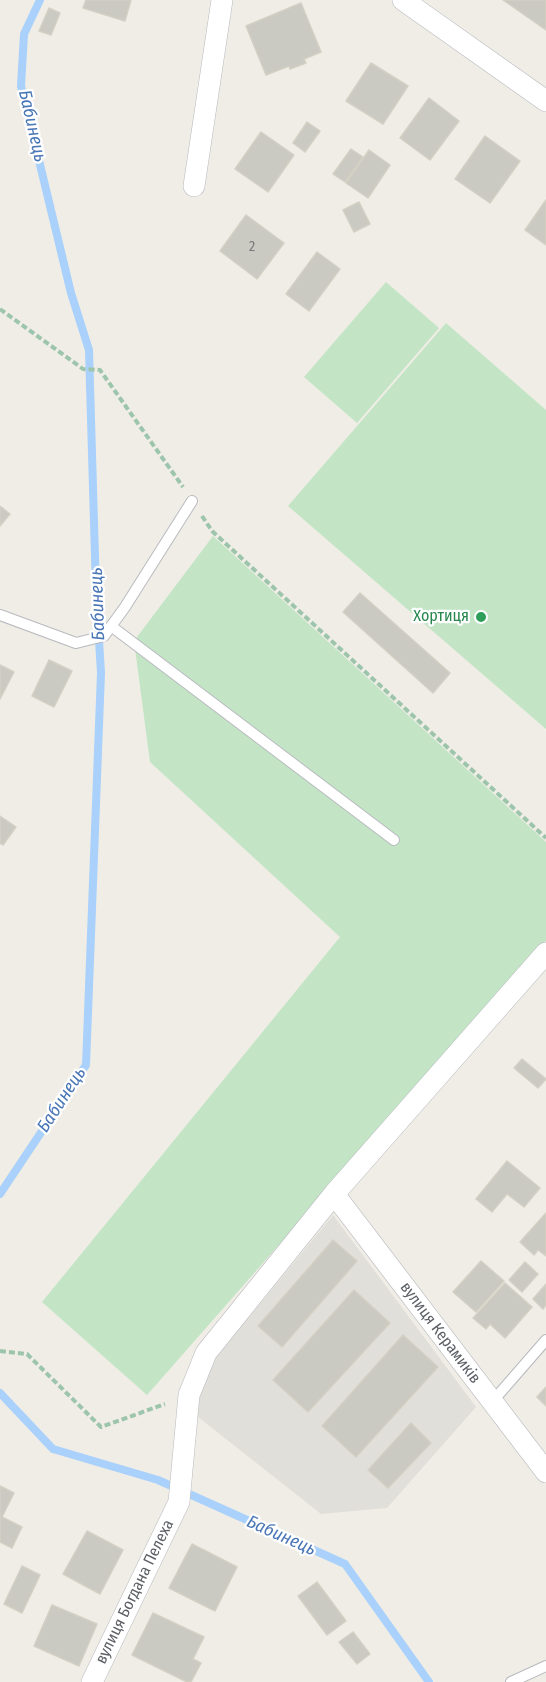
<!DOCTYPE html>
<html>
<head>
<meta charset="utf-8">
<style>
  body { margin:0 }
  canvas { display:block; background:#efede5 }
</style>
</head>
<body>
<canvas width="546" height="1682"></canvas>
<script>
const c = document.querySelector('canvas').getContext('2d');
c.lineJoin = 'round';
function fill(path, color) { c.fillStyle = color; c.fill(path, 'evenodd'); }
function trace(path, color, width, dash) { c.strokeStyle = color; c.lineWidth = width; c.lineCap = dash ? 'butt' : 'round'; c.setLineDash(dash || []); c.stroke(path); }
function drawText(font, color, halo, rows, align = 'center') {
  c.font = font + ' "Fira Sans Condensed",sans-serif'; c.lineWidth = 4.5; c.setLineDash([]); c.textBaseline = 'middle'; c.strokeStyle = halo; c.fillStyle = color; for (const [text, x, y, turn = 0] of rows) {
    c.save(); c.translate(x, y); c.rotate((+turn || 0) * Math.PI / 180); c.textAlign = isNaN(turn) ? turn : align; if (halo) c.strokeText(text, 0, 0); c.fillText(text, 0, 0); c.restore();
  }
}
fill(new Path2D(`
  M333 1215 476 1407 387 1508 321 1514 193 1413 215 1359Z`), '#e1dfda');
fill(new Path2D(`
  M386 282 439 328 357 423 304 377Z
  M446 323 546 410V729L288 506Z
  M213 536 546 842V941L147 1395 42 1302 340 937 150 762 134 641Z`), '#c3e5c6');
trace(new Path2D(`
  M0 1194 86 1065 101 673 96 591 89 350 71 293 21 86 24 34 40 0
  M0 1393 53 1449 158 1480 345 1564 429 1682`), '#a9d1fb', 8);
const building = new Path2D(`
  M86 0H131L125 21 83 8Z
  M503 0H546V30Z
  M301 3 321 52 304 59 306 63 290 69 289 66 266 75 246 26Z
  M49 8 60 13 51 35 39 31Z
  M371 63 408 86 383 124 346 101Z
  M429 98 459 121 430 160 400 138Z
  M307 122 320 131 305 152 293 143Z
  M261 132 294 155 268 192 235 169Z
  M485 136 520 161 490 203 455 179Z
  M351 149 363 157 345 182 333 174Z
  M369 150 390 165 368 198 346 183Z
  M546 200V245L525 230Z
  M359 202 370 224 354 232 343 210Z
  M246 215 284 243 257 279 220 251Z
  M317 252 340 269 309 311 286 294Z
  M0 506 10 514 0 526Z
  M360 593 450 673 433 693 343 612Z
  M49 660 72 671 54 707 32 696Z
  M0 665 14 672 0 699Z
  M0 816 16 827 3 845 0 843Z
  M522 1059 546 1079 538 1088 514 1068Z
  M507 1161 540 1188 524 1207 507 1194 492 1212 476 1199Z
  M546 1213V1256L538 1250 534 1255 520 1242Z
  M333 1240 357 1261 282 1347 258 1326Z
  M481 1261 504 1281 476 1312 453 1292Z
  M525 1262 538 1274 522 1292 509 1280Z
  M505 1283 532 1307 505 1338 490 1324 486 1329 473 1318Z
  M546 1284V1305L543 1309 533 1299Z
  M354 1290 390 1323 308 1412 273 1380Z
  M403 1335 438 1367 356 1457 322 1426Z
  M546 1387V1406L537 1397Z
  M411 1423 431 1443 388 1488 368 1470Z
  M0 1486 14 1493 2 1517 22 1527 12 1548 0 1542Z
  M87 1531 123 1550 100 1594 63 1574Z
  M192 1544 237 1567 215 1611 169 1588Z
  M22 1566 40 1575 22 1613 4 1604Z
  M317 1582 346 1621 327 1635 298 1596Z
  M52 1605 97 1624 79 1666 34 1646Z
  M153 1613 204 1637 193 1659 201 1663 191 1682H187L132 1655Z
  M353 1632 370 1654 357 1664 339 1642Z`);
fill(building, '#cac9c2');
trace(building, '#d3d0c4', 1.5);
const service = new Path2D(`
  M0 615 76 643 104 636 125 607 192 501
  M111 626 394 840
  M492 1402 546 1340
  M511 1682 546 1666`);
const minor = new Path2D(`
  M403 0 546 101
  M194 186 222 0
  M334 1194 546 1472
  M92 1682 179 1502 189 1395 206 1353 334 1194 546 953`);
trace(service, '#b8babf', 12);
trace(minor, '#b8babf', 22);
trace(new Path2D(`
  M0 309 83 369 100 370 183 487
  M202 516 212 531 546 838
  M0 1351 27 1354 101 1427 165 1404`), '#9dc5ac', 4, [6, 3]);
trace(service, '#fff', 10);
trace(minor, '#fff', 21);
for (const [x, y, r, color] of [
  [481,617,6,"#2e9e5b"]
]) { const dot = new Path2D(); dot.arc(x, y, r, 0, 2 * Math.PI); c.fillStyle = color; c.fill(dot); trace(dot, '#fff', 2); }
drawText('14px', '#787a7c', null, [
  ["2",252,247]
]);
drawText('16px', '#27864d', '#fff', [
  ["Хортиця",469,617]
], 'right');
drawText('16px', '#5d6065', '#fff', [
  ["вулиця Керамиків",440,1333,53],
  ["вулиця Богдана Пелеха",135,1592,-64]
]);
drawText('italic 18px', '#4976b6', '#fff', [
  ["Бабинець",32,126,77],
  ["Бабинець",98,604,-92],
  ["Бабинець",62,1100,-57],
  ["Бабинець",281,1536,24]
]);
</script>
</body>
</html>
